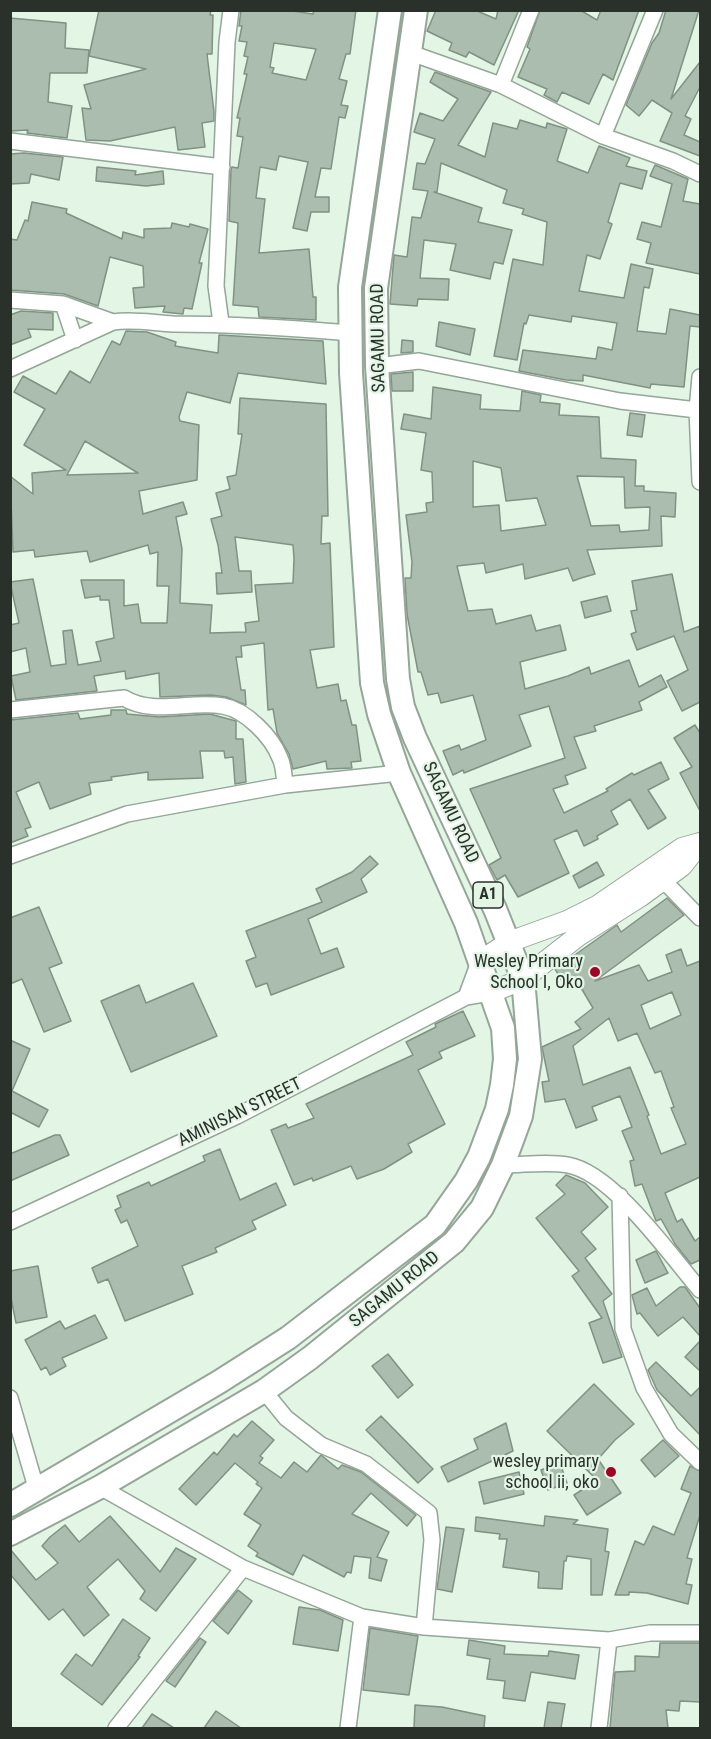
<!DOCTYPE html>
<html>
<head>
<meta charset="utf-8">
<style>
  body { margin:0 }
  #map { position:relative; width:711px; height:1739px; overflow:hidden; background:#e3f6e6; font-family:"Roboto Condensed",sans-serif }
  canvas { display:block }
  .frame { position:absolute; inset:0; border:12px solid #2a312b; pointer-events:none }
</style>
</head>
<body>
<div id="map">
<canvas width="711" height="1739"></canvas>
<div class="frame"></div>
</div>
<script>
const c = document.querySelector('canvas').getContext('2d');
c.lineJoin = 'round';
function fill(path, color) { c.fillStyle = color; c.fill(path, 'evenodd'); }
function trace(path, color, width, dash) { c.strokeStyle = color; c.lineWidth = width; c.lineCap = dash ? 'butt' : 'round'; c.setLineDash(dash || []); c.stroke(path); }
function drawText(font, color, halo, rows, align = 'center') {
  c.font = font + ' "Roboto Condensed",sans-serif'; c.lineWidth = 4.5; c.setLineDash([]); c.textBaseline = 'middle'; c.strokeStyle = halo; c.fillStyle = color; for (const [text, x, y, turn = 0] of rows) {
    c.save(); c.translate(x, y); c.rotate((+turn || 0) * Math.PI / 180); c.textAlign = isNaN(turn) ? turn : align; if (halo) c.strokeText(text, 0, 0); c.fillText(text, 0, 0); c.restore();
  }
}
const building = new Path2D(`
  M99 10H211L210 15H213L212 54H207L214 112V121L202 123 205 147 178 150 175 127 110 141 86 140 82 108 91 109 84 85 146 69 89 56Z
  M241 10H286L313 14 314 10H356L350 54H346L339 79 347 81 341 105 348 106 345 118 339 117 331 169 321 168 315 197H329V212H311L307 231 293 228 308 162 279 156 276 170 260 167 256 198 265 199 259 253 309 249 313 297H316V320L259 317 258 307 233 305 238 223 229 221 231 170 232 167 238 168 243 137 237 136 240 118H237L247 74H244L248 57 244 56 247 42 239 41 242 26H239ZM274 43 316 49 306 80 272 73 274 68 270 67Z
  M436 10H475L496 19 498 10H519L494 65 469 52 466 57 449 50 452 43 427 31Z
  M540 10H580L597 20 601 10H639L613 80 603 74 589 104 562 92 557 102 544 95 547 89 518 77 530 49 527 47Z
  M666 10H699L671 99 700 62V87L685 116 691 119 684 135 700 142V156L660 141 672 113 652 100 639 116 626 105 652 43 659 33Z
  M10 18 66 23 65 48 89 50 87 73H50L48 102 72 106 67 138 27 133 28 130 10 131Z
  M435 72 491 92 458 145 485 157 493 123 517 129 520 120 546 128 547 123 567 129 557 161 588 173 599 146 630 158 626 166 647 171 642 189 620 183 608 222 612 224 600 259 587 255 579 291 624 298 631 264 653 269 649 288 644 287 637 331 666 334 670 309 700 315V327L690 326 684 387 651 384 650 388 583 375V381L566 380 519 371 523 350 596 359 598 347 612 350 617 323 572 316 571 322 529 315 526 324 524 323 517 360 494 356 513 259 543 265 547 222 522 214 524 209 503 203 507 190 441 163 437 192H434L482 208 478 222 512 230 503 264 494 262 490 279 450 270 456 244 424 240 420 278 449 279 448 300 418 299 417 306 390 304 394 255 407 257 412 217 421 218 428 191 413 189 417 163 425 164 435 139 414 132 420 113 443 121 458 99 430 82Z
  M24 153 63 157 59 180 31 174 29 183 10 184V154Z
  M655 165 688 179 683 201 700 204V274L646 263 651 243 637 239 642 222 661 227 672 184 650 176Z
  M97 167 136 171 135 175 163 171 164 184 146 186 96 181Z
  M32 202 67 209 66 213 122 239 123 232 144 238V229L171 228 172 223 189 227 190 224 208 229 199 263H202L192 309 184 308 183 314 163 312 165 306 135 308 133 288 144 287 143 266 110 257 98 306 64 294 10 290V239L17 240 25 220 28 221Z
  M21 311 53 313V330L28 329 31 337 10 345V315Z
  M439 322 475 329 470 355 436 346Z
  M126 331 147 332 176 342 175 346 218 353 219 335 323 341 326 384 238 373 230 403 187 392 179 417 180 421 199 425 197 480 139 491 143 514 183 502 187 514 176 517 182 549 180 603 212 605 210 633 246 632 245 623 259 621 255 585 293 583 294 559 293 545 235 537 239 571H251L252 592 217 594 216 573H222L218 545 211 519 222 516 216 493 230 489 227 477 236 475 242 434H238L240 398 326 404 328 516H322L321 544 330 543 334 647 310 650 317 688 338 684 341 701 346 700 352 725H356L361 761 351 762 352 768 327 769 326 761 293 769 289 754 277 733 273 709 268 710 264 643 241 646 242 657H236L241 690H245L246 705 226 697 211 695 160 697 159 673 126 679 125 671 94 676 97 691 16 700 11 676 30 672 26 648 10 652V625L19 623 10 582 33 579 51 666 66 664 63 631 72 630 78 665 101 661 96 642 114 638 109 600H100V596L85 598 81 580H124V606L138 604 141 623H167L169 586H157L158 552 150 554 148 545 90 562 87 551 35 557 34 550 13 552 10 476 33 494 32 473 66 470 24 445 45 409 14 392 23 376 56 394 70 371 90 383 112 341 120 345ZM85 441 138 473 67 475Z
  M402 340 413 341V352L401 353Z
  M413 372V391H392L391 374Z
  M433 387 481 395 480 409 520 411 522 391 541 395 540 402 560 404 559 415 599 417 601 458 636 460 635 486H644V491L676 493 675 517 661 516 662 546 587 550 595 574 581 578 573 581 568 568 525 579 523 564 486 573 484 563 457 566 468 611 492 609 496 624 531 615 536 631 560 625 566 650 520 662 525 689 568 676 589 667 591 674 629 660 639 687 661 675 667 687 639 702 642 710 594 726 596 731 574 737 586 768 565 776 568 784 553 789 564 813 608 791 606 789 632 773 634 775 661 762 669 779 648 790 666 818 648 829 630 799 611 811 618 824 597 836 598 839 584 846 577 830 554 840 569 873 518 897 505 875 497 880 489 865 501 858 470 789 565 758 549 706 519 715 531 746 464 773 463 770 453 775 443 751 459 745 461 750 486 740 473 695 441 703 438 693 428 695 421 672H418L407 614 405 578H411L412 562 406 515 427 512 426 503 433 502 432 472 421 470 426 433 401 429 404 414 431 419ZM473 461 501 468 506 501 537 498 546 525 501 531 499 505 473 507ZM577 476 624 477 625 508 650 507 649 530 620 532 619 525 591 526Z
  M630 413 645 415 642 437 627 435Z
  M672 574 684 632 700 626V702L682 711 667 681 688 670 674 636 637 650 631 634 636 632 631 611 637 610 632 581Z
  M607 596 611 611 585 618 581 602Z
  M111 710H126L127 714 159 717 210 714 236 721V739H243L246 782 235 784 233 757 225 758 224 751H200L203 778 148 780V772L111 777 112 780 89 783 91 794 50 809 39 782 16 792 31 827 25 829 28 836 10 843V720L78 713 80 719 111 715Z
  M695 725 700 733V811L680 773 692 767 674 738Z
  M370 856 378 864 361 879 367 892 308 919 321 954 337 948 344 967 271 995 267 983 256 987 246 961 256 957 246 931 322 902 316 889 352 872Z
  M597 862 604 875 579 888 573 876Z
  M667 898 684 915 595 981 639 965 648 981 672 972 666 955 681 949 687 966 700 961V1177L665 1193 677 1222 682 1219 695 1241 700 1237V1260L691 1264 675 1244 661 1219 656 1221 642 1184 635 1186 630 1161 634 1160 622 1131 632 1127 620 1096 592 1107 597 1120 576 1128 565 1099 545 1102 542 1082 549 1081 542 1047 581 1029 575 1022 593 1008 574 976 563 983 555 969 617 925 621 932ZM672 992 681 1015 650 1029 641 1005ZM609 1018 618 1041 637 1033 655 1073 661 1071 674 1107 671 1108 686 1144 661 1154 647 1116 649 1115 630 1067 583 1085 573 1046Z
  M39 907 62 963 49 968 71 1021 44 1032 22 979 10 984V918Z
  M193 983 217 1036 131 1072 101 1001 139 985 146 1003Z
  M463 1011 475 1036 439 1052 442 1058 418 1070 445 1124 408 1144 412 1152 384 1169 357 1179 351 1166 313 1181 312 1178 294 1185 271 1130 286 1124 288 1128 314 1118 306 1104 413 1055 406 1042 436 1027 435 1024Z
  M10 1040 30 1049 12 1091 48 1110 39 1127 10 1112Z
  M55 1135H60L69 1155 10 1181V1154Z
  M220 1149 240 1200 276 1183 286 1205 252 1221 256 1229 215 1248 217 1252 182 1266 193 1294 125 1321 108 1279 98 1283 92 1268 138 1246 127 1220 121 1223 115 1210 121 1207 117 1196 149 1182 151 1186 205 1161 203 1156Z
  M566 1175 585 1183 608 1207 581 1232 596 1249 585 1258 612 1294 603 1301 622 1357 603 1363 589 1323 602 1318 572 1276 579 1271 536 1218 565 1194 556 1185Z
  M656 1251 668 1273 645 1283 636 1260Z
  M38 1266 47 1317 16 1323 10 1293V1271Z
  M680 1287H685L700 1308V1336L683 1317 658 1336 640 1313 637 1314 632 1295 647 1288 656 1306Z
  M95 1315 107 1338 62 1358 66 1366 50 1375 46 1367 41 1370 25 1340 60 1321 65 1329Z
  M700 1341V1371L685 1357Z
  M388 1354 413 1385 398 1398 372 1366Z
  M656 1362 691 1396 700 1387V1435L657 1390 648 1370Z
  M594 1384 634 1424 615 1440 598 1459 621 1493 587 1515 574 1495 597 1480 547 1431Z
  M381 1416 433 1469 418 1483 366 1430Z
  M252 1421 274 1440 260 1456 263 1458 259 1463 281 1478 294 1462 307 1472 321 1455 338 1469 342 1465 361 1472 416 1515 407 1526 371 1493 352 1514 389 1532 377 1557 387 1560 381 1581 369 1578 371 1558 354 1556 351 1573 347 1572 344 1577 303 1555 293 1575 256 1556 258 1553 248 1546 261 1525 244 1514 262 1488 256 1484 258 1482 235 1463 196 1505 179 1489 214 1452 217 1455 234 1434 237 1437Z
  M506 1423 513 1451 448 1482 441 1467 478 1449 474 1439Z
  M663 1440 679 1456 655 1477 641 1460Z
  M560 1463 567 1483 548 1490 541 1470Z
  M690 1466 700 1471V1515L687 1558 692 1559 686 1584 692 1585 688 1604 647 1593 629 1592V1595H615L635 1541 644 1545 653 1526 674 1535 691 1493 681 1489Z
  M519 1472 524 1494 484 1504 479 1482Z
  M110 1516 160 1572 176 1548 196 1559 156 1611 140 1599 145 1591 118 1559 87 1587 109 1615 84 1636 63 1609 49 1620 10 1574V1549L36 1580 58 1563 42 1546 50 1537 65 1525 79 1542Z
  M545 1516 578 1520 573 1524 608 1529 605 1551 609 1552 602 1595H591V1559L567 1556 566 1561H564L562 1589 538 1588 539 1572 503 1567 507 1539H499L500 1534 475 1531 476 1517 544 1526Z
  M446 1527 464 1529 452 1592 437 1589Z
  M238 1590 252 1601 228 1634 213 1621Z
  M299 1607 320 1610 343 1620 338 1651 293 1644Z
  M123 1619 150 1638 138 1656 140 1657 102 1705 61 1674 76 1654 92 1666Z
  M370 1628 418 1636 409 1695 363 1690Z
  M200 1638 206 1642 175 1687 166 1681Z
  M469 1640 505 1646 504 1654 548 1656 549 1651 579 1655 575 1679 531 1672 525 1701 503 1698 505 1681 487 1679 490 1659 467 1655Z
  M660 1643H700V1702L680 1701 679 1711 666 1710 668 1728H610L615 1672 635 1671V1656L659 1657Z
  M548 1702 565 1704 561 1728H544Z
  M415 1705 442 1707 485 1716 484 1728H414Z
  M216 1711 241 1728H204Z
  M152 1714 174 1728H142Z`);
fill(building, '#aabdae');
trace(building, '#809283', 1.5);
const minor = new Path2D(`
  M408 52 501 85 603 136 673 161 700 174
  M501 85 531 10
  M603 136 655 10
  M10 141 222 167
  M10 300 63 304 113 322
  M63 304 75 340
  M221 323 216 286 227 42 231 10
  M377 366 419 361 620 401 697 410
  M10 369 113 322C133 319 153 323 173 324 233 324 291 328 350 333
  M700 377 697 410 700 482
  M10 710 124 698C154 716 190 700 223 706 246 710 272 737 280 758 284 766 284 777 285 785
  M10 856 127 814 285 785 399 773
  M663 880 700 918
  M466 997 479 962
  M503 1165C524 1165 547 1161 568 1165 613 1173 670 1255 700 1290
  M620 1196 623 1329 644 1388 671 1434 700 1462
  M10 1222 237 1116 466 997 490 993
  M264 1391 286 1418 321 1445 366 1464 429 1513 432 1540 424 1627
  M10 1398 37 1491
  M100 1487 243 1568 362 1617 424 1627 609 1640 650 1633H700
  M116 1728 243 1568
  M348 1728 362 1617
  M599 1728 609 1640`);
const major = new Path2D(`
  M479 962 509 942 567 921 597 906 682 848 700 843
  M490 993 523 979 578 936 641 896 682 866 700 843`);
const highway = new Path2D(`
  M10 1505 219 1382 288 1338 435 1225 466 1181 479 1157 497 1109 502 1085 505 1059 503 1028 466 923 399 773 379 714 372 683 351 373 350 287 390 10
  M10 1534 100 1487 264 1391 310 1358 454 1242 482 1208 503 1165 521 1116 530 1059 523 979 495 909 415 738 403 707 398 679 377 366 376 288 416 10`);
trace(minor, '#93a697', 18);
trace(major, '#93a697', 22);
trace(highway, '#93a697', 26);
trace(minor, '#fff', 15);
trace(major, '#fff', 20);
trace(highway, '#fff', 22);
for (const [x, y, r, color] of [
  [595,972,6,"#a20322"],
  [611,1472,6,"#a20322"]
]) { const dot = new Path2D(); dot.arc(x, y, r, 0, 2 * Math.PI); c.fillStyle = color; c.fill(dot); trace(dot, '#e3f6e6', 2); }
for (const [x, y, w] of [
  [488,895,30]
]) { const box = new Path2D(); box.roundRect(x - w / 2, y - 13, w, 26, 4.5); c.fillStyle = '#e3f6e6'; c.fill(box); trace(box, '#2a312b', 1.5); }
drawText('bold 16px', '#2a312b', null, [
  ["A1",488,895]
]);
drawText('18px', '#2a312b', '#e3f6e6', [
  ["SAGAMU ROAD",379,338,-91],
  ["SAGAMU ROAD",450,813,65],
  ["AMINISAN STREET",240,1113,-26],
  ["SAGAMU ROAD",395,1290,-39]
]);
drawText('18px', '#2a312b', '#e3f6e6', [
  ["Wesley Primary",583,962],
  ["School I, Oko",583,983],
  ["wesley primary",599,1462],
  ["school ii, oko",599,1483]
], 'right');
</script>
</body>
</html>
